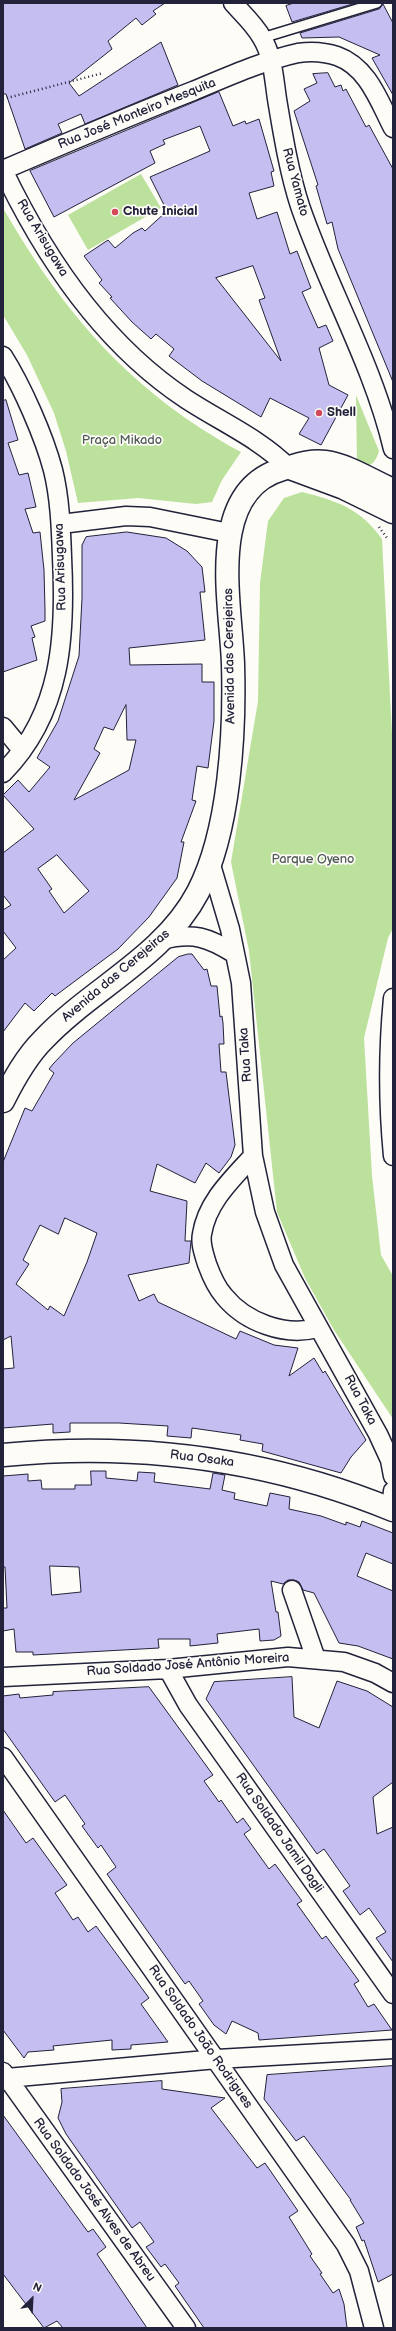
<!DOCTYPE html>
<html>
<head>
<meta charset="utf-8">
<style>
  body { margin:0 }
  #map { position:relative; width:396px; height:2331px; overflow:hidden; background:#fdfcf7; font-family:"Balsamiq Sans",sans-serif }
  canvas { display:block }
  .frame { position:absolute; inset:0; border:4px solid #22223b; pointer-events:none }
  .north { position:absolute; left:12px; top:2279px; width:40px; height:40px; -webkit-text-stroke:3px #fdfcf7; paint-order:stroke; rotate:24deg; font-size:11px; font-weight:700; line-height:16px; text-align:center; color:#22223b }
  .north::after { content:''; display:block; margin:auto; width:14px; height:18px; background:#22223b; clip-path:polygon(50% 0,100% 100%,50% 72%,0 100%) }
</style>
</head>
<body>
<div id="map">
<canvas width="396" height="2331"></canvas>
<div class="frame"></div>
<div class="north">N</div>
</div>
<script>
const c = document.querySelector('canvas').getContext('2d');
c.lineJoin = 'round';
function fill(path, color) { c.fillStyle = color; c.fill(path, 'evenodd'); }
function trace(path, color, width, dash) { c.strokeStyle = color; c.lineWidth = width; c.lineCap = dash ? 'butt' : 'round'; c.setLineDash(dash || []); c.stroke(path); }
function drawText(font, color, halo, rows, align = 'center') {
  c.font = font + ' "Balsamiq Sans",sans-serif'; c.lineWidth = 3.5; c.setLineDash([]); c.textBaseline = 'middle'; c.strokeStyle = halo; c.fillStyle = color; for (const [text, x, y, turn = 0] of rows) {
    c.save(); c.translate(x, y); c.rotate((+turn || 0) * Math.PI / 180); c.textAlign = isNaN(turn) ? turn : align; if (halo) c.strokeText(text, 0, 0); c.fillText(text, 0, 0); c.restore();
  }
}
fill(new Path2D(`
  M141 174 161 208 88 250 68 215Z
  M3 208C64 314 132 393 241 452L222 480 212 502 196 504 138 498 78 503 66 451 54 413 27 355 3 315Z
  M356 395 379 451C375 464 371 467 357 466Z
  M302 492C337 501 360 508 382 539L393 754V928L388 938 364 1038 372 1176 381 1255 393 1276V1419L334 1330 305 1278 277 1212 249 951 231 862 258 701 260 583 268 521 284 498Z`), '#bce19c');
const building = new Path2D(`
  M3 3H165L153 11 156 14 142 25 136 18 108 41 112 49 69 83 79 96 161 42 178 85 85 124 81 114 58 124 62 133 25 149 6 94H3Z
  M294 3H356L292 22 286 6Z
  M383 4 393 23V95L372 58 380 55 339 37 302 38 300 33 379 9Z
  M328 73 335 87 341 85 343 91 346 89 366 127 369 125 393 169V382L338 249 332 222 327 224 316 186 318 185 294 111 310 101 304 89 317 83 313 74Z
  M219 92 233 126 245 121 246 124 259 119 274 171 271 172 274 186 249 193 257 219 277 212 290 254 297 251 311 288 302 292 318 328 326 325 333 341 319 348 329 385 348 395 321 445 299 434 309 418 270 398 261 417 202 381 169 356 174 349 156 334 151 339 132 322 110 298 112 297 99 283 102 280 84 256 108 240 115 248 133 233 142 228 145 231 167 211 150 177 210 151 200 126 163 140 165 144 150 151 155 163 54 217 30 171ZM253 266 265 298 259 300 281 361 216 278Z
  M6 400 18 440 8 443 19 475 28 473 36 507 25 509 33 533 40 532 44 570 45 610V621L31 626 35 637 32 638 37 660 3 672V401Z
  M127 532 166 538 187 551 202 567 205 592H200L205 640 129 648 130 665 202 664V682H214V721L208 768 197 766 192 800 196 801 181 842H184L177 878 149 917 118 949 55 996 52 993 34 1011 25 1003 3 1032V960L16 948 3 931V910L11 905 3 895V853L34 829 3 795 18 780 29 792 50 767 37 758 58 721 79 656 82 598V545L86 537ZM126 705 127 740H136L129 770 74 800 100 753 94 749 104 727 113 730ZM57 855 89 891 64 913 49 891 52 889 38 869Z
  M188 954H192L204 970 207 969 211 986H217L220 1017 222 1016 223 1023 224 1044H219L221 1072H226L235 1145 231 1157 219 1173 206 1163 195 1183 157 1164 150 1191 187 1201 185 1241H191L189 1263 128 1275 139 1301 154 1294 158 1302 236 1339 240 1331 274 1345 298 1348 289 1376 314 1358 323 1373 325 1371 366 1440 351 1457 341 1473 262 1451 263 1444 240 1440 241 1435 192 1428 191 1438 167 1436 168 1426 119 1423H70V1432L53 1433V1424L3 1428V1369L14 1368 11 1336 3 1340V1162L25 1108 32 1111 54 1073 49 1069 53 1064 73 1043 178 957ZM65 1218 97 1233 87 1262 64 1316 50 1306 48 1310 16 1284 29 1264 23 1260 40 1225 58 1234Z
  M91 1471H106V1478L137 1481 138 1472 155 1473 154 1482 210 1489 213 1473 225 1475 222 1490 235 1493 234 1499 267 1506 270 1493 290 1497 289 1509 321 1516 346 1525V1522L360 1527 362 1521 393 1533V1564L366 1553 357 1576 393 1591V1659L358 1646 339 1643 314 1593 303 1590 299 1582 294 1580H288L283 1584 271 1581 276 1612H278L281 1636 274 1640 260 1641 259 1629 217 1634 218 1643 190 1646V1639H158L159 1648 33 1655V1652H16L14 1629 3 1631V1608H7L5 1567H3V1476L28 1474V1481L41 1480 42 1489H75V1485H91ZM50 1566 79 1567 81 1592 52 1595Z
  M292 1677 294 1717 319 1728 337 1681 367 1691 393 1707V1782L373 1797 377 1834 393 1827V1962L376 1938 386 1932 369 1908 360 1915 343 1891 350 1886 324 1849 317 1854 206 1699 214 1682Z
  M149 1687 213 1775 204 1781 219 1802 221 1800 237 1823 243 1818 251 1829 244 1834 269 1869 275 1864 302 1901 297 1904 322 1939 326 1936 359 1981 354 1984 368 2007 374 2004 392 2030 259 2040 258 2033 232 2021 226 2034 214 2025 199 2004 203 2001 189 1981 185 1984 107 1874 116 1867 101 1845 98 1848 82 1826 85 1824 65 1795 55 1802 3 1729V1696L19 1694 20 1698 53 1695V1692Z
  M3 1810 26 1843 33 1838 67 1885 55 1893 73 1920 78 1917 88 1932 96 1926 149 1998 141 2004 168 2042 131 2045V2049L112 2050V2040L53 2046 54 2050 28 2052 24 2058 3 2030Z
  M393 2066V2274L378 2282 364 2240 362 2241 356 2227 364 2223 350 2200H351L304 2136 296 2141 264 2099 267 2075Z
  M162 2081V2089L225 2098 211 2108 257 2168 265 2163 298 2211 289 2217 312 2254 310 2256 322 2273 320 2274 333 2293 339 2289 344 2304 347 2328H204L175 2286 179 2283 165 2264 161 2267 146 2247 154 2242 140 2222 132 2228 66 2134 58 2118 62 2102 61 2089Z
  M3 2115 88 2232 93 2229 106 2247 97 2254 147 2328H63L57 2321 44 2328 3 2274Z`);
fill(building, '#c5bef0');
trace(building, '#22223b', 1);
const service = new Path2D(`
  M262 38 377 3`);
const minor = new Path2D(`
  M233 3C243 14 255 25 262 38 273 56 274 79 277 99 283 135 289 172 300 206 328 288 373 364 393 449
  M3 170C66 143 129 116 193 91 227 77 262 61 298 53 311 51 325 52 337 56 368 67 379 101 393 128
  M3 170C45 258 103 344 186 399 221 422 259 438 289 468
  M3 356C22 386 44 436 53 470 60 498 61 529 62 557 66 636 62 713 3 773
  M61 524 126 516 150 517 229 533
  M3 727 22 750
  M211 865 230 929 241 983 253 1156 265 1212 284 1265 378 1434 390 1460 393 1476
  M162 940C193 932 208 937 235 954
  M393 998C388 1050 388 1104 393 1156
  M253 1156C232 1179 207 1202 202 1234 200 1244 204 1254 207 1264 211 1275 216 1287 224 1296 245 1322 285 1337 317 1328
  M391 1509 393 1491
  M292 1590 316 1659
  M168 1669 188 1705 393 1994
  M3 1677 168 1669 288 1657 344 1662 375 1673 393 1683
  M3 1757 346 2245 359 2271 374 2328
  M3 2072 186 2328
  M3 2081 7 2078 217 2059 393 2049`);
const secondary = new Path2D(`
  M290 468 344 488 393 512
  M3 1101C14 1079 26 1057 43 1040 92 988 164 957 198 892 230 831 235 732 233 664 231 603 205 491 283 469 297 465 310 460 325 462 348 465 372 481 393 490
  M3 1455C136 1442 269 1459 393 1510`);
trace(service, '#22223b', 12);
trace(minor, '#22223b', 21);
trace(secondary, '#22223b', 25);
trace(new Path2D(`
  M3 99 103 73
  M379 527 387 538`), '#22223b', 2.5, [1, 3]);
trace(service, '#fdfcf7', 9);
trace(minor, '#fdfcf7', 18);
trace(secondary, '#fdfcf7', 22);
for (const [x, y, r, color] of [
  [115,212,4,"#d1495b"],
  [319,413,4,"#d1495b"]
]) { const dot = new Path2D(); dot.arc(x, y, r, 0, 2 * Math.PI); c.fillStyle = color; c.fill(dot); trace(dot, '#fdfcf7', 1.5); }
drawText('13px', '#22223b', '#fdfcf7', [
  ["Rua José Monteiro Mesquita",137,114,-22],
  ["Rua Yamato",295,182,75],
  ["Rua Arisugawa",42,238,59],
  ["Rua Arisugawa",61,567,-92],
  ["Avenida das Cerejeiras",230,656,-91],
  ["Avenida das Cerejeiras",116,976,-40],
  ["Rua Taka",246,1055,-94],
  ["Rua Taka",360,1400,62],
  ["Rua Osaka",202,1459,7],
  ["Rua Soldado José Antônio Moreira",188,1665,-4],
  ["Rua Soldado Jamil Dagli",279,1833,55],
  ["Rua Soldado João Rodrigues",200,2037,55],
  ["Rua Soldado José Alves de Abreu",94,2200,54]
]);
drawText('bold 13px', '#22223b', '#fdfcf7', [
  ["Chute Inicial",123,212],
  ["Shell",327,413]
], 'left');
drawText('13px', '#505b58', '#fdfcf7', [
  ["Praça Mikado",122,441],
  ["Parque Oyeno",313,860]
]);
</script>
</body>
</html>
